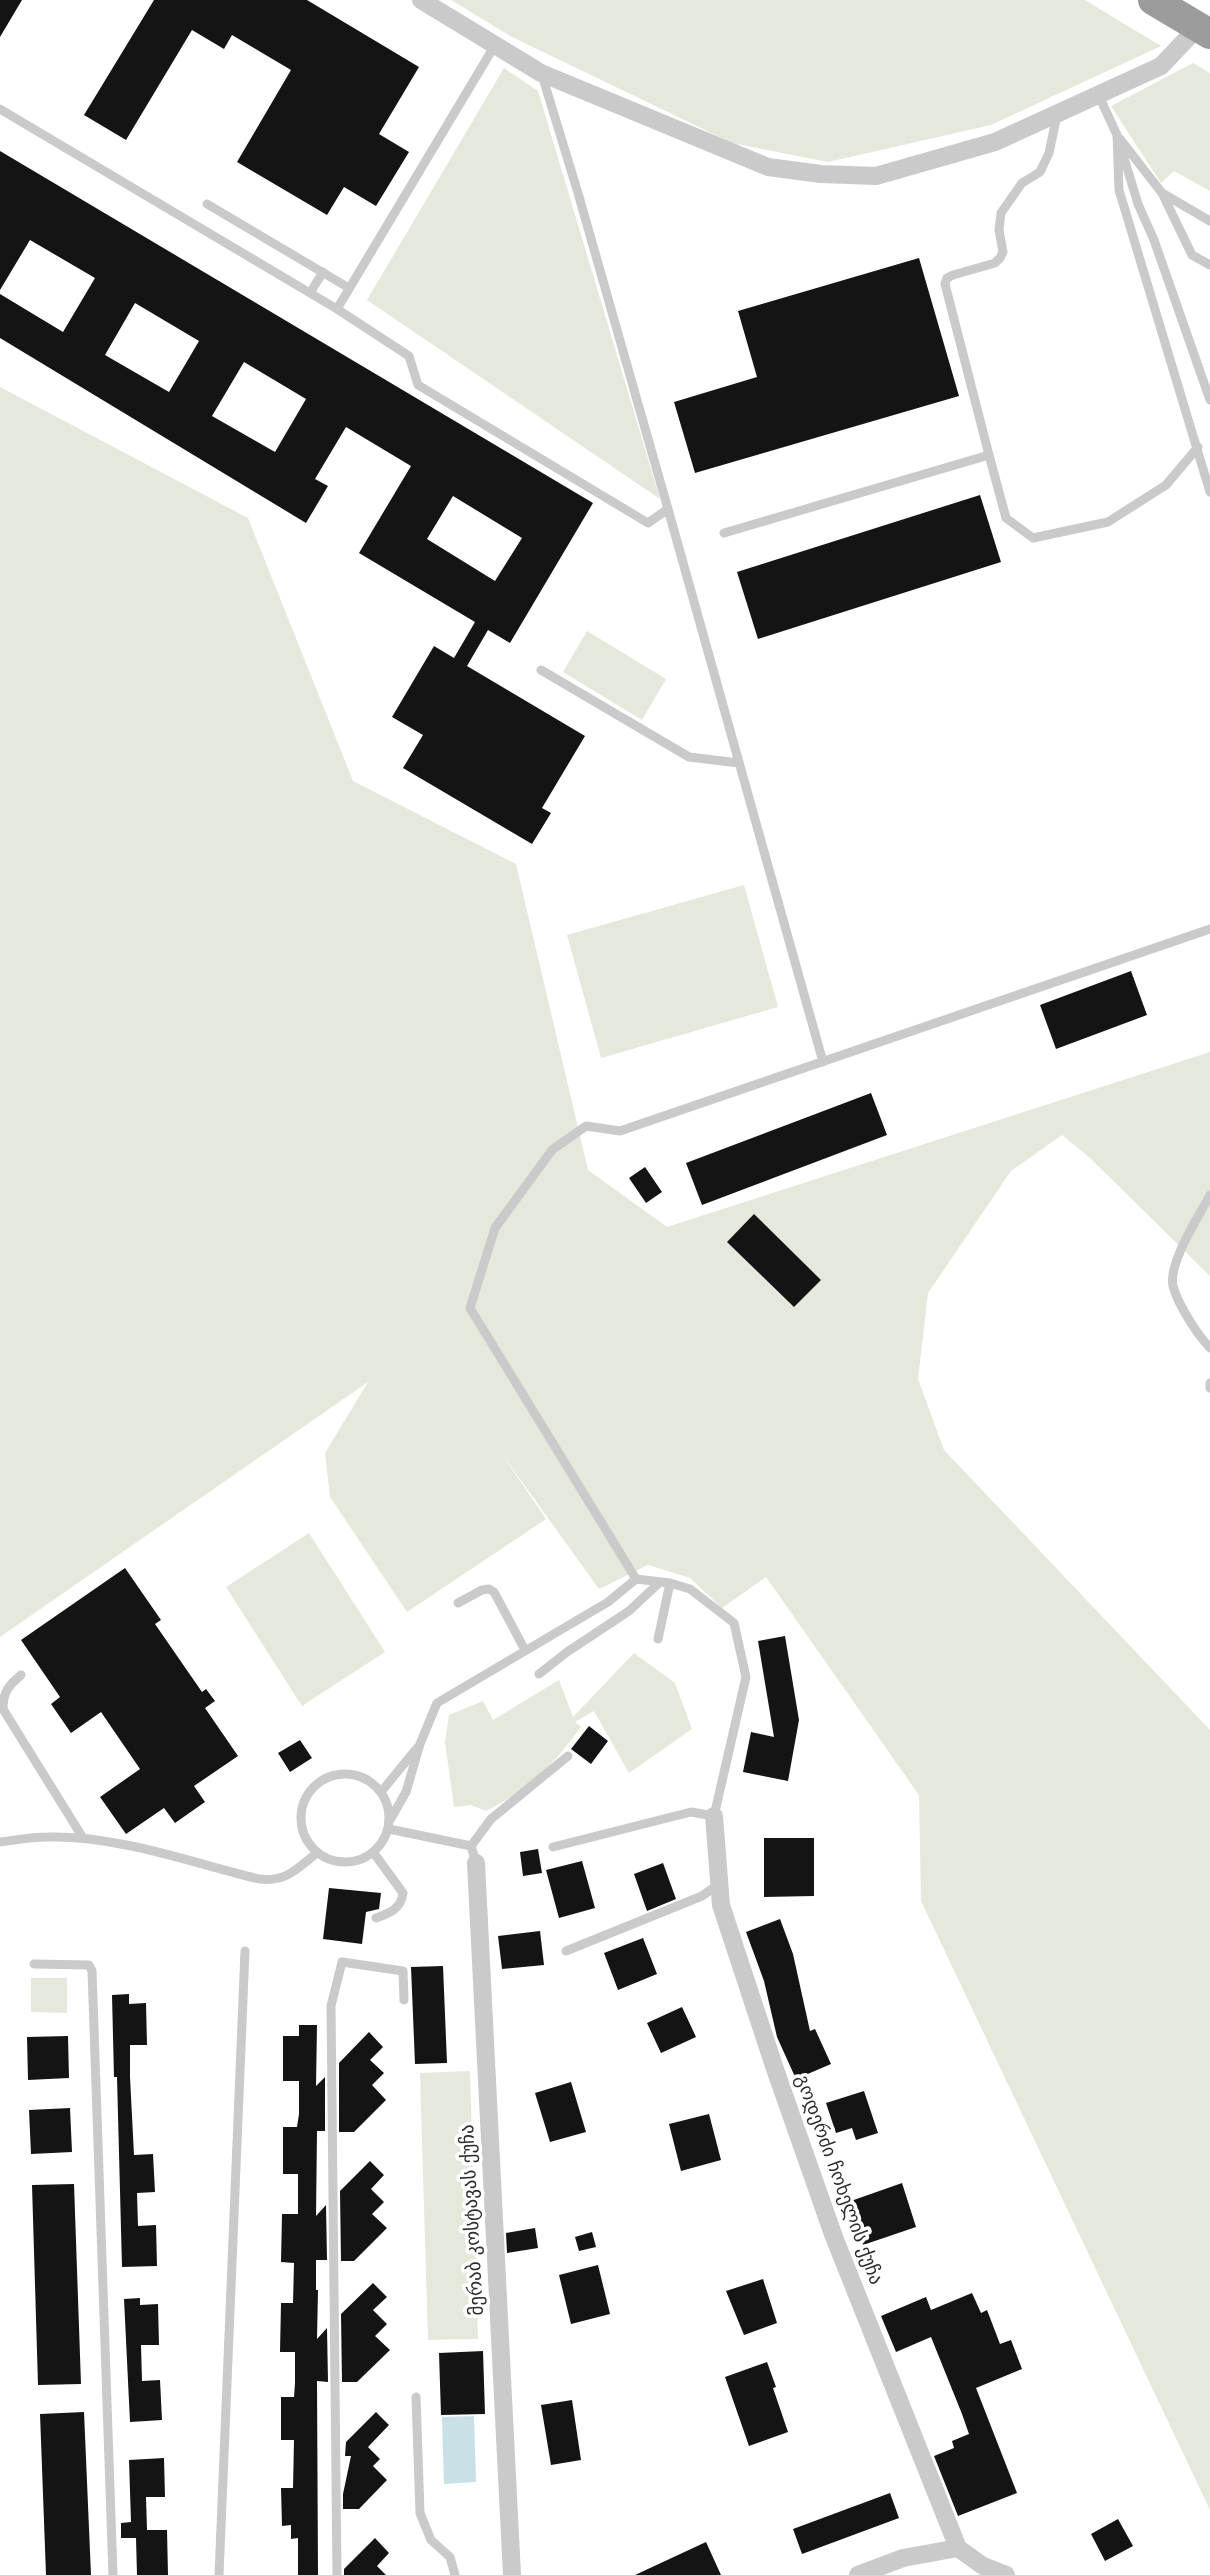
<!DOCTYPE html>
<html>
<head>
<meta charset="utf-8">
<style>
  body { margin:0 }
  canvas { display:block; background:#fff }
</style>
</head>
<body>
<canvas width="1210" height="2575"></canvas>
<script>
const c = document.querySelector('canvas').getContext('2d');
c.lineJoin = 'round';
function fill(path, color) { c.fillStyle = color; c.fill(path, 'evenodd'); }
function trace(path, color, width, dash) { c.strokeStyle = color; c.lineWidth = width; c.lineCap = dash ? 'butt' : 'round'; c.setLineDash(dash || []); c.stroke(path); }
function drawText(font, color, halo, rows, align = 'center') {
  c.font = font + ' "DejaVu Sans","Noto Sans Georgian",sans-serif'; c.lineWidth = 7; c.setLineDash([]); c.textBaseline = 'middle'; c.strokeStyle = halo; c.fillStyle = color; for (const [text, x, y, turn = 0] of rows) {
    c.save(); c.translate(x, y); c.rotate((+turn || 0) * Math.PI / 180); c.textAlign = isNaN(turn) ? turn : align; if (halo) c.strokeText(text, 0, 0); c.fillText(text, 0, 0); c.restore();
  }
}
fill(new Path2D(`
  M451 0H1085L1161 46 991 125 828 162 732 143 512 37Z
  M1193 63 1210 73V191L1174 171 1161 183 1111 106Z
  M504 68 538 91 660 499 367 300Z
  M0 387 248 518 353 781 516 864 588 1170 667 1227 1210 1052V1276L1089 1157 1062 1135 1011 1171 928 1293 918 1379 944 1450 1210 1730V2510L921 1901 919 1795 766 1577 722 1608 690 1578 648 1565 599 1589 499 1450 546 1519 407 1612 330 1497 325 1453 368 1382 0 1637Z
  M587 631 666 679 642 720 563 672Z
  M744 885 778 1007 601 1058 567 935Z
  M309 1533 385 1652 302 1706 226 1587Z
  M634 1653 675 1683 692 1729 629 1773 594 1711 575 1722 581 1727C551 1767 531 1788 486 1811L471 1805 454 1807 445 1742 449 1715 483 1701 493 1720 559 1680 573 1717Z
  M31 1978H67V2013L31 2012Z
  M470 2071 478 2339 428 2340 420 2073Z`), '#e5e9dc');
fill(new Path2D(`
  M474 2416 476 2482 444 2484 442 2417Z`), '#cae0e7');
fill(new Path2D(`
  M0 0H22L0 37Z
  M154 0H307L419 67 379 134 409 152 376 206 344 187 327 215 237 162 291 70 232 35 224 49 192 30 126 140 84 115Z
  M0 151 593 503 510 643 488 630 467 666 585 736 542 808 551 813 532 844 403 768 423 735 392 717 434 646 454 658 475 622 359 553 411 466 346 427 315 479 328 486 306 523 0 338V294L63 332 95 278 30 240 0 290ZM135 303 199 341 169 392 105 355ZM244 362 306 399 275 452 212 416ZM453 496 522 538 495 581 427 539Z
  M919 258 959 396 695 473 674 402 757 377 738 311Z
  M980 495 1001 562 758 639 737 572Z
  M1131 971 1147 1015 1056 1049 1040 1005Z
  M871 1093 887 1135 702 1205 686 1163Z
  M645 1167 662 1192 646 1203 629 1178Z
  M754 1214 821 1280 794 1307 727 1242Z
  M125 1568 161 1620 155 1624 202 1692 206 1689 215 1701 205 1708 238 1756 194 1786 205 1802 175 1823 164 1808 126 1834 100 1797 140 1769 101 1712 71 1733 51 1704 60 1697 21 1640Z
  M785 1636 799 1720 788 1781 743 1772 751 1732 774 1737 758 1641Z
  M589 1726 608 1741 591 1764 571 1749Z
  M300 1740 312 1758 290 1772 278 1753Z
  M764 1838H814V1896L764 1897Z
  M538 1849 542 1873 523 1876 520 1852Z
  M582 1861 595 1908 559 1918 546 1870Z
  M663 1863 676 1899 647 1911 634 1874Z
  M329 1888 381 1893 379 1909 366 1912 362 1944 323 1939Z
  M780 1919 793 1954 810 2031 815 2029 831 2064 796 2079 777 2037 764 1981 746 1932Z
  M540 1931 544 1965 502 1969 498 1936Z
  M643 1938 657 1974 618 1990 604 1953Z
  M443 1966 447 2063 415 2064 411 1967Z
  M129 1994V2004L146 2003 147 2045H130V2077H114L112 1995Z
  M682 2007 696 2037 661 2053 647 2023Z
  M299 2025H317L316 2086 325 2077V2131H317L316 2216 326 2205 327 2260H316V2290H318L317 2339 327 2328 328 2382 317 2381 318 2575H298V2538L291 2539V2525L282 2526 281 2488H293L294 2440H281V2397H294L295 2383V2352H280L281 2303H293L294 2263 281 2262 282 2214H298V2174H283V2127H297L299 2114V2081H283V2036H299Z
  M369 2032 383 2047 370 2060 384 2073 372 2085 386 2100 354 2132H339V2063Z
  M68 2036 69 2078 28 2080 27 2037Z
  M117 2077H130L134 2155 153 2154 155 2192 137 2193 138 2226 156 2225 157 2266 122 2267Z
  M571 2082 586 2132 550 2142 535 2093Z
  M864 2091 878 2133 856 2140 852 2128 836 2133 826 2103Z
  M70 2108 72 2152 31 2154 29 2110Z
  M709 2114 721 2160 681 2171 669 2124Z
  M370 2161 384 2175 371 2189 384 2202 372 2214 387 2228 354 2261H341L340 2191Z
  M902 2183 916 2227 863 2245 848 2202Z
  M74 2184 81 2384 38 2385 32 2185Z
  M535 2228 538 2248 507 2253 506 2233Z
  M592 2232 596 2247 579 2251 575 2237Z
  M598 2265 610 2314 571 2324 559 2275Z
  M763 2279 777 2323 744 2335 726 2291Z
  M373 2283 387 2297 373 2310 387 2324 375 2336 390 2350 357 2382H342L341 2314Z
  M972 2293 981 2313 987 2310 1000 2344 1011 2340 1022 2369 976 2388 1017 2493 958 2516 934 2456 954 2448 952 2441 969 2434 962 2414 931 2337 896 2352 881 2316 926 2297 931 2310Z
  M140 2298V2305L158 2304 159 2345H141L142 2381 160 2380 162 2420 130 2422 124 2299Z
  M483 2351 485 2414 441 2415 439 2353Z
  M767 2362 776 2387 773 2388 788 2432 749 2446 725 2377Z
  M572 2400 581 2460 551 2465 541 2405Z
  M84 2412 91 2575H46L40 2414Z
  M376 2412 389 2425 368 2447 380 2459 373 2466 387 2480 359 2509H343V2494L351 2456H345L346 2442Z
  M164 2458 165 2497H146L147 2530H167L168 2575H137L136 2538H121V2523L131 2522 129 2460Z
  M890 2493 899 2518 802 2554 793 2529Z
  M1118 2519 1133 2546 1105 2561 1091 2534Z
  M375 2538 389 2553 377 2566 386 2575H344V2569Z
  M706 2542 721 2575H635Z`), '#141414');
trace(new Path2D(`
  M542 75 578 193 668 509
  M1099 96 1117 135 1138 204 1154 240 1210 400
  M0 109 337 309 495 45
  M1117 135 1119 190 1210 492
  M1120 139 1162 193 1210 221
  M1162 193 1192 255 1210 265
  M207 204 349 288
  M310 293 323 272
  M337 309 409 356 418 385 648 523 668 509 823 1062
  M989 455 945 284 947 278 953 275 995 263 1000 258 1003 252 999 230 1001 213 1022 183 1040 172 1049 153 1057 115
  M724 533 989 455 1006 518 1033 538 1108 522 1166 485 1198 447
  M541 670 689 757 739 763
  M1210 1195C1199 1216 1168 1263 1173 1286 1178 1305 1197 1334 1210 1348
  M1210 1383V1388
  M458 1603 482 1590 489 1589 494 1592 525 1650
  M658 1639 670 1583
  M539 1674 567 1652 629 1611 660 1582
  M21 1675C8 1686 3 1692 3 1709L83 1838
  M301 1818a44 44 0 1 1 88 0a44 44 0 1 1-88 0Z
  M381 1792 417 1748
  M390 1820 406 1792 420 1744 437 1703 608 1602 636 1579
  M389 1829 471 1846 476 1863
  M0 1842C16 1840 32 1837 48 1837 117 1835 193 1863 259 1879 287 1882 296 1869 317 1853
  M471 1846 491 1819 568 1756
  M553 1847 691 1812 714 1816 746 1677 734 1623 690 1589 670 1583 636 1579 470 1308 495 1228 552 1150 586 1126 620 1131 1210 929
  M373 1852 403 1893C401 1909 390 1913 376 1918
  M566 1951 702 1896 719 1884
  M34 1964 89 1965 92 1971 113 2575
  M416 2397 420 2513 431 2540 450 2557 455 2575
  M219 2575 245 1951
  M337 2575 331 2006 342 1962 403 1971 404 2000`), '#cacaca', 9);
trace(new Path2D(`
  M421 0 541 73 768 167 821 174 876 176 995 142 1161 66 1198 27
  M714 1816 721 1905 775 2069 834 2237 958 2548
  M476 1863 512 2575
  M858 2575 903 2558 958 2548 983 2566 1006 2575`), '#cacaca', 18);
trace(new Path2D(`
  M1153 0 1210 34`), '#9c9c9c', 30);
drawText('19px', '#2d2d2d', '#fff', [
  ["გოდერძი ჩოხელის ქუჩა",838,2180,70],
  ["მერაბ კოსტავას ქუჩა",473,2220,-93]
]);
</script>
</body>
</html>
